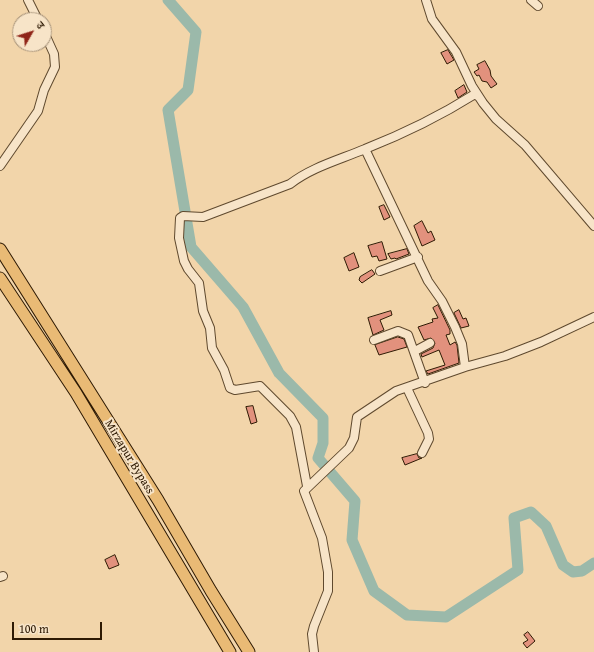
<!DOCTYPE html>
<html>
<head>
<meta charset="utf-8">
<style>
  body { margin:0 }
  #map { position:relative; width:594px; height:652px; overflow:hidden; background:#f2d5aa; font-family:"Gentium Book Plus","Noto Serif Devanagari",serif }
  canvas { display:block }
  .north { position:absolute; left:12px; top:12px; width:40px; height:40px; box-sizing:border-box; background:#f7e4c8; border:1px solid #a7937a; border-radius:50%; rotate:51deg; font-size:11px; font-weight:700; line-height:16px; text-align:center; color:#2e1a04 }
  .north::after { content:''; display:block; margin:auto; width:14px; height:18px; background:#8f2418; clip-path:polygon(50% 0,100% 100%,50% 72%,0 100%) }
  .scale { position:absolute; left:12px; top:622px; width:90px; height:18px; box-sizing:border-box; border:2px solid #2e1a04; border-top:0; padding-left:5px; font-size:12px; line-height:14px; white-space:nowrap; color:#2e1a04; -webkit-text-stroke:3px #f7e4c8; paint-order:stroke }
</style>
</head>
<body>
<div id="map">
<canvas width="594" height="652"></canvas>
<div class="north">उ</div>
<div class="scale">100 m</div>
</div>
<script>
const c = document.querySelector('canvas').getContext('2d');
c.lineJoin = 'round';
function trace(path, color, width, dash) { c.strokeStyle = color; c.lineWidth = width; c.lineCap = dash ? 'butt' : 'round'; c.setLineDash(dash || []); c.stroke(path); }
function fill(path, color) { c.fillStyle = color; c.fill(path, 'evenodd'); }
function drawText(font, color, halo, rows, align = 'center') {
  c.font = font + ' "Gentium Book Plus",serif'; c.lineWidth = 4; c.setLineDash([]); c.textBaseline = 'middle'; c.strokeStyle = halo; c.fillStyle = color; for (const [text, x, y, turn = 0] of rows) {
    c.save(); c.translate(x, y); c.rotate((+turn || 0) * Math.PI / 180); c.textAlign = isNaN(turn) ? turn : align; if (halo) c.strokeText(text, 0, 0); c.fillText(text, 0, 0); c.restore();
  }
}
trace(new Path2D(`
  M168 0 196 32 188 90 168 110 191 247 243 307 279 373 323 418V443L318 458 355 501 352 540 374 591 407 615 446 617 518 570 514 518 531 512 546 526 563 565 573 572 582 571 594 563`), '#9bb9aa', 11);
const building = new Path2D(`
  M448 50 454 60 447 64 441 53Z
  M485 61 490 70 491 76 497 84 491 88 487 82 482 81 479 75 477 76 474 72 479 69 477 65Z
  M464 85 467 92 458 98 455 91Z
  M384 205 390 217 384 220 379 207Z
  M422 221 428 233 431 231 435 240 422 246 414 226Z
  M382 242 387 259 379 261 377 256 372 257 368 246Z
  M407 249 409 254 396 259 395 258 391 259 388 254Z
  M354 253 359 267 349 271 344 258Z
  M372 270 375 274 362 283 359 280 360 277Z
  M438 305 450 330V334L446 335 450 345 455 342 457 345 459 363 428 374 426 371 445 365 439 350 422 357 421 354 433 348 435 343 431 338 424 340 418 327 433 322 432 319 438 318 433 308Z
  M459 310 463 319 466 318 469 326 461 328 454 313Z
  M391 311 392 315 380 320 384 330 373 335 368 318Z
  M398 337 404 339 407 347 379 355 375 345Z
  M253 406 257 422 251 424 246 407Z
  M417 454 419 458H422L405 465 402 458Z
  M115 555 119 565 109 569 105 560Z
  M528 632 535 641 527 648 523 643 528 640 524 635Z`);
fill(building, '#e2917d');
trace(building, '#2e1a04', 1);
const minor = new Path2D(`
  M28 0 38 20
  M426 0 432 19 456 52 472 86 483 103 496 119 525 145 594 226
  M531 0 538 6
  M365 149 428 281 442 301 455 327 462 344 465 367
  M0 166 38 111 44 90 55 67 54 54 44 32
  M380 271 418 257
  M374 340 398 331 408 335 425 383
  M415 351 430 343
  M407 388 428 433 429 439 422 453
  M307 486 296 427 290 416 260 386 235 390 230 388 224 370 212 348 210 328 203 311 199 283 188 269 184 261 179 238 180 218 183 216 203 217 290 184C312 167 339 160 365 149 403 134 440 116 475 94L479 97
  M0 577 3 576
  M314 652 312 634 314 626 328 591V572L322 538 304 491 349 448 354 438 357 417 396 391 465 367 505 356 541 342 594 317`);
const highway = new Path2D(`
  M0 249 158 500 211 591 249 652
  M0 278 76 393 230 652`);
trace(minor, '#5f492e', 10);
trace(highway, '#2e1a04', 13);
trace(minor, '#f7e4c8', 8);
trace(highway, '#e9ba75', 11);
drawText('12px', '#2e1a04', '#f7e4c8', [
  ["Mirzapur Bypass",129,457,59]
]);
</script>
</body>
</html>
